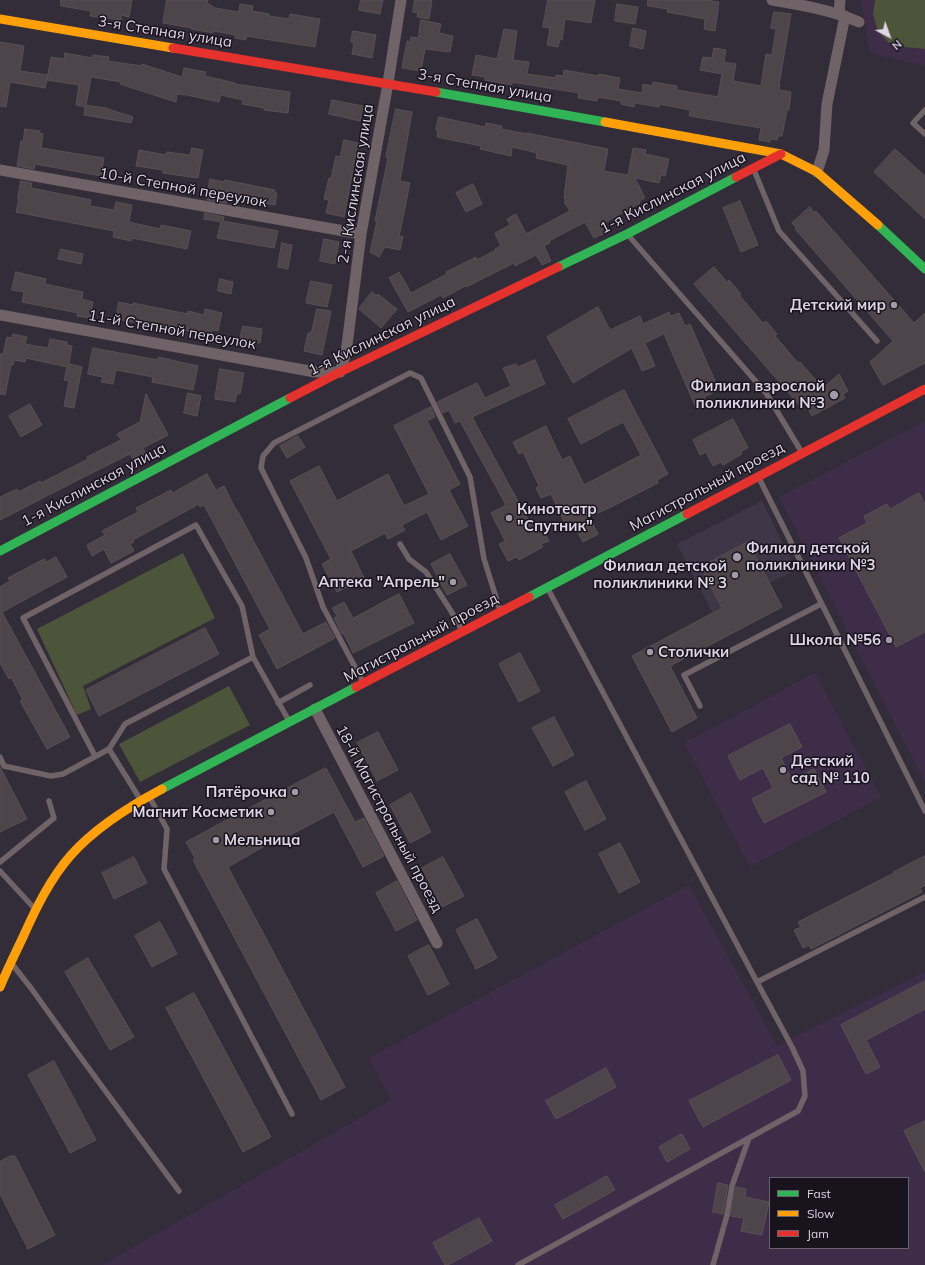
<!DOCTYPE html>
<html>
<head>
<meta charset="utf-8">
<style>
  body { margin:0 }
  #map { position:relative; width:925px; height:1265px; overflow:hidden; background:#332d39; font-family:Mulish,sans-serif }
  canvas { display:block }
  .legend { position:absolute; left:769px; top:1177px; width:140px; height:72px; box-sizing:border-box; background:#19131e; border:1px solid #68616e; margin:0; padding:5px 7px; list-style:none; font-size:12px; color:#ded5e5 }
  .legend li { display:flex; align-items:center; gap:8px; height:20px }
  .legend b { width:20px; border:1px solid #68616e }
  .north { position:absolute; left:869px; top:16px; width:40px; height:40px; -webkit-text-stroke:3px #19131e; paint-order:stroke; rotate:139deg; font-size:11px; font-weight:700; line-height:16px; text-align:center; color:#ded5e5 }
  .north::after { content:''; display:block; margin:auto; width:14px; height:18px; background:#ded5e5; clip-path:polygon(50% 0,100% 100%,50% 72%,0 100%) }
</style>
</head>
<body>
<div id="map">
<canvas width="925" height="1265"></canvas>
<ul class="legend">
<li><b style="height:5px;background:#30b455"></b>Fast</li>
<li><b style="height:5px;background:#ff9f0a"></b>Slow</li>
<li><b style="height:5px;background:#e5322d"></b>Jam</li>
</ul>
<div class="north">N</div>
</div>
<script>
const c = document.querySelector('canvas').getContext('2d');
c.lineJoin = 'round';
function fill(path, color) { c.fillStyle = color; c.fill(path, 'evenodd'); }
function trace(path, color, width, dash) { c.strokeStyle = color; c.lineWidth = width; c.lineCap = dash ? 'butt' : 'round'; c.setLineDash(dash || []); c.stroke(path); }
function drawText(font, color, halo, rows, align = 'center') {
  c.font = font + ' Mulish,sans-serif'; c.lineWidth = 3; c.setLineDash([]); c.textBaseline = 'middle'; c.strokeStyle = halo; c.fillStyle = color; for (const [text, x, y, turn = 0] of rows) {
    c.save(); c.translate(x, y); c.rotate((+turn || 0) * Math.PI / 180); c.textAlign = isNaN(turn) ? turn : align; if (halo) c.strokeText(text, 0, 0); c.fillText(text, 0, 0); c.restore();
  }
}
fill(new Path2D(`
  M861 0H925V66L870 53Z
  M925 421V783L779 497Z
  M815 673 881 797 750 867 684 743Z
  M689 885 777 1046 925 972V1265H102L391 1100 369 1058ZM770 1178H908V1248H770Z`), '#3d2d49');
fill(new Path2D(`
  M762 501 796 570 712 612 677 544Z`), '#3f3747');
fill(new Path2D(`
  M875 0H925V49L905 47 889 43 878 31 873 14Z
  M183 553 215 618 83 686 91 709 77 715 37 629Z
  M229 686 250 725 140 782 119 744Z`), '#4c543a');
const building = new Path2D(`
  M61 0H132L129 17 121 15V20L90 16 91 11 61 6Z
  M167 0H208L207 3 215 8 239 12 240 4 253 6 252 11 269 14V16L289 19 290 14 320 19 315 47 246 36V40L235 38V35L214 31 213 33 191 29 192 28 163 23Z
  M361 0H383L380 14 359 10Z
  M415 0H432L429 19 417 17 418 13 413 12Z
  M548 0H595L591 23 565 19 562 40 560 39 558 47 547 45 550 28 543 27Z
  M648 0H707L719 2 715 31 704 29 705 19 667 12 668 9 648 6Z
  M617 4 638 7 635 24 615 21Z
  M774 12 791 14 779 85H780L779 90 791 92 789 110H787L782 136H778L777 140 770 139V142L759 140 761 128 689 116 690 110 659 104V107L635 103 634 107 621 104V101L598 97 597 101 578 98 579 93 512 82V85L485 80V77L472 75 476 55 497 59 504 29 517 31 513 60 529 62 527 74 556 78V75L563 76 564 70 599 76V74L620 78 618 89 642 93 643 84 652 86 653 82 677 86V90L718 97 722 74 700 70 703 57 712 58 714 48 726 50 724 62 736 64 733 81 761 86 766 54 772 55 776 29 771 28Z
  M421 20 441 24 439 33 453 36 450 52 425 49 421 71 402 68 407 41 410 42 411 37 418 38Z
  M633 28 646 31 643 49 630 46Z
  M353 31 376 35 372 58 352 54 354 43 351 42Z
  M0 42 24 46 20 71 48 75 45 88 10 82 6 107 0 106Z
  M65 53 92 58 93 55 109 57 108 61 142 66V64L182 77 184 68 206 72 205 76 235 83V84L290 92 288 113 264 110V108L242 104 243 100 221 95 219 102 187 95 177 94 176 102 120 84 121 82 91 77 86 105 105 108 133 117 131 123 84 115 85 107 76 105 79 85 47 80 51 57 64 59Z
  M332 100 363 106 360 121 329 114Z
  M396 109 412 112 400 181 410 183 399 237 403 236 400 250 385 247 379 257 370 252 377 221H375L388 158 386 157Z
  M439 117 485 127 486 123 502 126 501 129 527 134V133L608 149 604 171 628 175 633 148 646 150 645 154 669 159 665 176 661 175 659 183 635 178 645 198 639 201 640 203 600 225 605 233 594 238 585 222 549 241 550 243 544 246 551 261 542 265 536 255 515 266 514 263 466 287 465 286 443 298 441 295 408 312 389 278 399 272 411 293 447 274 446 272 476 257 477 260 496 250 495 249 501 246 495 233 510 225 507 219 516 214 526 234 570 211 564 202 566 201 564 198 568 165 536 158 537 153 526 150 512 147 511 156 480 149 481 146 437 137 438 131 436 130Z
  M25 129 40 131 39 133 43 134 41 148 104 158 101 176 35 164 34 169 17 166 21 141H23Z
  M344 140 358 143 344 217 326 213 329 200 324 199 329 178H331L336 156 340 157Z
  M192 148 203 150 198 178 163 173V170L136 166 139 150 166 155 167 152 190 155Z
  M895 149 925 176V219L874 172Z
  M210 179 224 182 225 180 275 190 274 193H277L275 205 228 197 227 203 207 200Z
  M21 181 32 183 31 188 91 200 90 206 114 210 116 202 132 205 129 222 160 229 161 225 191 231 187 249 132 238 131 241 113 237 114 231 16 212 19 198H18Z
  M473 184 482 204 466 212 456 193Z
  M740 201 758 245 741 252 723 208Z
  M810 207 814 213 816 211 914 323 925 313V363L883 385 870 362 893 341 795 229 797 228 792 223Z
  M205 213 224 217 223 221 278 231 274 248 217 238 221 222 204 219Z
  M324 239 339 242 335 264 320 261Z
  M282 243 292 245 288 269 278 267Z
  M61 249 83 254 81 264 58 259Z
  M714 267 727 282 729 280 741 294 739 295 763 323 766 321 777 334 775 336 798 363 800 362 823 388 839 374 848 391 843 394 845 398 812 416 805 403 801 407 694 284Z
  M16 272 46 279 45 284 83 292 82 299 93 302 90 318 77 316 78 313 22 302 24 292 12 290Z
  M220 279 233 282 231 294 218 291Z
  M311 281 332 285 327 307 306 303Z
  M372 292 377 296 378 294 397 309 381 328 359 309Z
  M119 302 133 305V303L188 314V311L204 315 205 309 222 313 218 331 212 330 211 335 183 330 182 334 169 331 170 329 116 319Z
  M598 307 610 330 640 316 643 324 669 312 671 316 679 313 685 326 690 324 719 390 704 397 707 405 697 410 664 334 645 343 655 366 642 371 632 348 573 383 547 337Z
  M317 309 331 311 322 355 304 351 308 333H311Z
  M243 326 262 329 260 343 240 339Z
  M13 334 27 337 25 344 48 348 50 339 67 342V345L72 346 69 364 82 367 74 408 64 406 69 381 64 380 67 367 26 358 25 362 14 360 13 365H11L5 395 0 394V354H3L7 337 12 338Z
  M93 348 158 360V357L198 366 193 390 152 382 153 377 116 370 113 384 101 382 103 377 88 374Z
  M535 360 545 384 472 417 531 525 538 521 549 541 541 544 543 547 519 560 517 557 508 561 499 544 505 541 491 513 506 505 460 421 455 423 449 410 443 413 437 402 477 383 485 398 511 386 503 368 516 364 517 367Z
  M220 369 244 373 240 394 237 393 235 402 215 399Z
  M624 390 668 474 657 480 658 483 611 507 589 517 598 534 583 542 576 529 569 532 551 494 541 498 536 488 539 486 523 452 519 454 513 442 546 426 562 460 570 456 584 485 641 455 623 422 581 444 568 419Z
  M188 393 201 396 197 416 184 413Z
  M146 394 168 435 143 448 146 454 134 461 130 454 78 480 0 520V497L17 489 18 492 40 481 41 483 88 459 87 457 121 440 117 434 140 422Z
  M30 404 42 425 21 437 9 416Z
  M431 407 435 417 427 421 460 484 449 490 468 526 441 540 427 512 402 525 405 530 388 539 385 533 351 551 364 578 337 592 322 564 331 559 290 481 319 466 337 501 388 474 404 506 429 494 394 426Z
  M733 419 748 448 740 452 742 454 723 465 721 462 713 466 706 452 700 455 693 440Z
  M298 436 305 447 287 458 280 446Z
  M207 474 216 490 224 486 236 510H237L303 634 326 622 335 638 277 669 259 635 270 629 204 505 200 507 199 504 133 540 134 542 130 544 134 551 111 563 104 549 92 556 87 545 105 535 102 531 138 512 136 508 171 490 172 493Z
  M919 493 925 504V632L896 647 839 538 867 523 864 516 887 504 890 509Z
  M748 542 782 607 670 666 697 718 672 732 632 656 722 608 701 567Z
  M450 554 467 585 447 595 431 564Z
  M56 557 67 577 2 612 70 737 47 749 20 701 23 700 11 677 9 679 0 663V587L10 581 8 578 44 559 46 562Z
  M399 594 414 623 353 653 344 634H342L334 618 337 616 332 608 344 602 353 618Z
  M205 628 219 654 99 716 86 690Z
  M520 653 540 691 519 702 499 664Z
  M554 717 574 755 553 766 532 728Z
  M790 724 802 747 781 758 792 780 814 769 826 792 764 823 752 799 773 788 763 768 740 780 728 756Z
  M378 732 398 770 377 781 357 743Z
  M0 767 27 819 0 832Z
  M326 768 355 822 364 818 384 856 363 867 334 812 271 845 270 843 228 867 345 1087 321 1100 193 860 195 858 186 842 234 816Z
  M586 781 606 819 585 830 565 792Z
  M411 793 431 832 410 843 390 805Z
  M620 843 640 882 619 893 599 854Z
  M925 856V885L920 888 922 892 811 949 809 945 803 948 794 930 801 927 798 922 894 873V872Z
  M134 857 147 883 114 899 102 873Z
  M443 857 464 896 442 907 422 868Z
  M397 881 417 920 396 931 376 893Z
  M477 919 497 958 476 969 456 930Z
  M160 922 177 954 152 967 135 936Z
  M429 945 449 984 428 995 408 956Z
  M88 958 134 1037 110 1050 65 972Z
  M925 981V1009L866 1040 880 1067 866 1074 841 1025Z
  M194 993 271 1137 243 1152 166 1008Z
  M778 1055 791 1080 703 1127 689 1101Z
  M54 1061 96 1140 70 1153 28 1075Z
  M606 1068 616 1087 556 1119 546 1101Z
  M925 1121V1172L904 1131Z
  M682 1134 690 1149 667 1162 659 1147Z
  M10 1156H15L55 1235 28 1249 0 1194V1162Z
  M607 1176 615 1190 563 1219 555 1205Z
  M718 1183 728 1185 723 1214 713 1212Z
  M736 1187 746 1189 745 1197 769 1202 762 1235 741 1231 744 1218 731 1216Z
  M479 1218 492 1241 448 1265H445L433 1243Z`);
fill(building, '#4d4549');
trace(building, '#585054', 1);
trace(new Path2D(`
  M925 110 913 123 925 134
  M754 170 779 231 877 341
  M628 235 766 393 801 451
  M759 478 925 811
  M400 544 409 559 426 572 451 611 462 630
  M548 589 757 982 925 897
  M363 682 323 607 306 558 261 468 263 456 274 443 410 373 421 378 470 477 484 559 500 610
  M278 703 310 685
  M700 706 684 675 821 604
  M109 749 125 724 253 657 289 721
  M95 756 23 618 196 525 242 606 253 657
  M0 757 4 766 51 776 63 774 109 749 140 799
  M150 798 167 829 164 869 292 1114
  M0 862 54 818 49 801
  M0 871 34 908
  M12 964 31 988 76 1051 179 1191
  M518 1265 798 1111 805 1096 803 1071 792 1047 757 982
  M713 1265 727 1215 732 1186 749 1138`), '#706367', 5.5);
trace(new Path2D(`
  M772 0C802 5 831 10 859 22
  M839 14 840 0
  M0 170 361 234
  M817 172 824 150 827 104 845 16
  M0 315 315 372H340L346 353 361 234 388 83 401 0
  M315 709 437 943`), '#706367', 11);
trace(new Path2D(`
  M436 92 605 122
  M878 225 925 269
  M558 267 627 234 736 177
  M0 551 290 398
  M529 597 687 514
  M162 789 356 687`), '#30b455', 9);
trace(new Path2D(`
  M0 19 173 48
  M605 122 781 154 817 172 878 225
  M0 987C7 970 15 954 23 937 36 908 50 879 71 855 96 827 130 806 162 789`), '#ff9f0a', 9);
trace(new Path2D(`
  M173 48 436 92
  M736 177 781 154
  M290 398 340 372 558 267
  M687 514 925 389
  M356 687 529 597`), '#e5322d', 9);
for (const [x, y, r, color] of [
  [894,305,4,"#a29aa9"],
  [834,395,5,"#a29aa9"],
  [509,518,4,"#a29aa9"],
  [737,557,5,"#a29aa9"],
  [735,575,4,"#a29aa9"],
  [453,582,4,"#a29aa9"],
  [889,640,4,"#a29aa9"],
  [650,652,4,"#a29aa9"],
  [783,770,4,"#a29aa9"],
  [295,792,4,"#a29aa9"],
  [271,812,4,"#a29aa9"],
  [216,840,4,"#a29aa9"]
]) { const dot = new Path2D(); dot.arc(x, y, r, 0, 2 * Math.PI); c.fillStyle = color; c.fill(dot); trace(dot, '#19131e', 1.5); }
drawText('15px', '#ded5e5', '#19131e', [
  ["3-я Степная улица",165,32,9],
  ["3-я Степная улица",485,86,10],
  ["2-я Кислинская улица",356,184,-81],
  ["10-й Степной переулок",183,188,10],
  ["1-я Кислинская улица",673,193,-27],
  ["11-й Степной переулок",172,330,10],
  ["1-я Кислинская улица",382,336,-26],
  ["1-я Кислинская улица",94,485,-28],
  ["Магистральный проезд",707,487,-28],
  ["Магистральный проезд",421,638,-28],
  ["18-й Магистральный проезд",389,819,62]
]);
drawText('bold 15px', '#ded5e5', '#19131e', [
  ["Детский мир",886,305],
  ["Филиал взрослой",825,386],
  ["поликлиники №3",825,403],
  ["Кинотеатр",517,509,"left"],
  ["\"Спутник\"",517,526,"left"],
  ["Филиал детской",746,548,"left"],
  ["поликлиники №3",746,565,"left"],
  ["Филиал детской",727,566],
  ["поликлиники № 3",727,583],
  ["Аптека \"Апрель\"",445,582],
  ["Школа №56",881,640],
  ["Столички",658,652,"left"],
  ["Детский",791,761,"left"],
  ["сад № 110",791,778,"left"],
  ["Пятёрочка",287,792],
  ["Магнит Косметик",263,812],
  ["Мельница",224,840,"left"]
], 'right');
</script>
</body>
</html>
